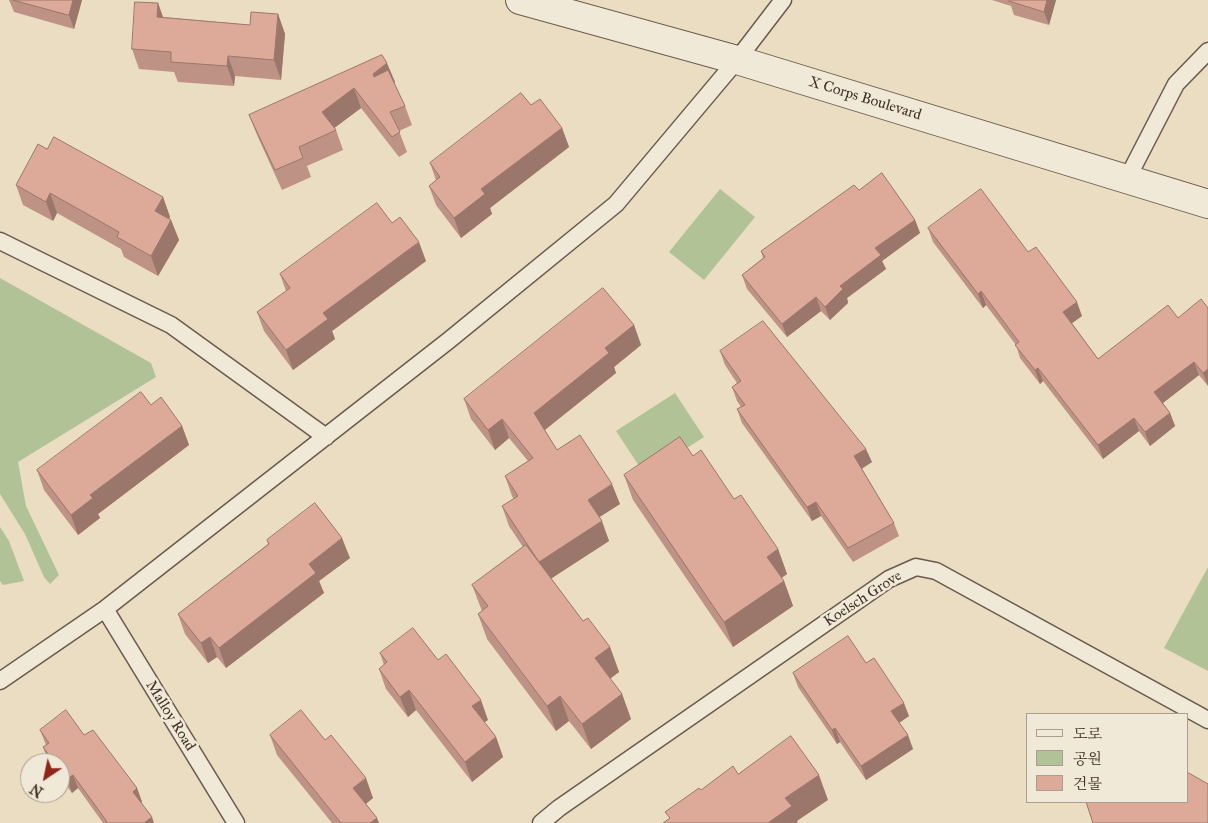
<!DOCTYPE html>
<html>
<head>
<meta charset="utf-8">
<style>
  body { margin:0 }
  #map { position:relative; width:1208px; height:823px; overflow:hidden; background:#eaddc2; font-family:"IM FELL Great Primer","Noto Serif KR",serif }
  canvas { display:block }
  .legend { position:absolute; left:1026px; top:713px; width:162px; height:90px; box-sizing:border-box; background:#f1e9d7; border:1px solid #aa9e91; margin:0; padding:6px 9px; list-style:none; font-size:15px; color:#3f2e27 }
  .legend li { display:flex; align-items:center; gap:10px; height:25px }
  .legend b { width:25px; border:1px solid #aa9e91 }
  .north { position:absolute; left:20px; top:753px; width:50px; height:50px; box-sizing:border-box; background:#f1e9d7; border:1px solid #aa9e91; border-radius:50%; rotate:214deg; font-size:14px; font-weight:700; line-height:20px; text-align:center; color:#3f2e27 }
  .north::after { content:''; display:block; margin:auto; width:18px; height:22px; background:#8f2418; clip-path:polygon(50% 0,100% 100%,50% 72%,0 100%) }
</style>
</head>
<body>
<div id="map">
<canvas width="1208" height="823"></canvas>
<ul class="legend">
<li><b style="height:6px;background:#f1e9d7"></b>도로</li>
<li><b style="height:14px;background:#b1c297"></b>공원</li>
<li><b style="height:14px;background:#da9"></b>건물</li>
</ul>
<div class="north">N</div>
</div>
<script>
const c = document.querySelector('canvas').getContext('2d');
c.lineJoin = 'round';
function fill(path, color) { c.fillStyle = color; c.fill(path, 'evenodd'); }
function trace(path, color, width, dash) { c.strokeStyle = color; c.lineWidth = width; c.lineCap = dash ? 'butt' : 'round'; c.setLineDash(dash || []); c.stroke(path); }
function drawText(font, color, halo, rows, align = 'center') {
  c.font = font + ' "IM FELL Great Primer",serif'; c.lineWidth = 5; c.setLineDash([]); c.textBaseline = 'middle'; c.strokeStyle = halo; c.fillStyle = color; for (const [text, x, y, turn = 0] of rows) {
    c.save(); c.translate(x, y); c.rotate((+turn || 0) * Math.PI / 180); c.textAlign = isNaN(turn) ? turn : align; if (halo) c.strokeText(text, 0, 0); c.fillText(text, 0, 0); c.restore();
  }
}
fill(new Path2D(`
  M720 189 755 217 704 280 669 252Z
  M0 278 151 363 156 377 18 462 26 506 59 575 50 584 44 577 25 534 0 494Z
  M675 393 704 437 645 475 616 431Z
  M0 527 9 541 24 581 3 585 0 581Z
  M1208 567V671L1164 648Z`), '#b1c297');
const lane = new Path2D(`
  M1127 179 1176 84 1208 51
  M0 241 171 325 326 437
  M105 609 236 823
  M0 681 105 609 448 341 616 204 737 60 783 0
  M541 823 559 808 889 579 916 567 936 571 1208 720`);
const street = new Path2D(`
  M520 0 737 60 1208 204`);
trace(lane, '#6a5a4e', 19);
trace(street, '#6a5a4e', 30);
trace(lane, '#f1e9d7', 16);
trace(street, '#f1e9d7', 28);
fill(new Path2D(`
  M9 0H82L74 29 14 12Z
  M992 0H1056L1049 25 1014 15 1011 6Z
  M158 3 163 17 250 25 278 14 285 34 281 80 235 76 234 86 178 82 174 72 139 69 132 49Z
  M382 55 395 82 394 83 405 106 412 125 399 131 407 152 399 157 361 108 334 128 336 130 343 150 307 166 311 177 282 190 257 135 249 115Z
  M531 105 562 128 569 147 490 208 492 214 461 238 436 205 429 186 436 180 430 163Z
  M47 149 163 197 170 217 169 219 171 220 179 240 158 276 124 257 121 249 57 213 53 221 23 205 16 185Z
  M859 190 915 220 920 233 882 261 886 269 847 298 848 303 830 320 821 311 787 337 747 289 742 275 763 258 761 251Z
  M392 223 426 261 332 331 335 339 293 370 264 331 257 312 286 291 280 274Z
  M928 228 1028 252 1082 316 1072 323 1098 359 1178 318 1208 308V386L1199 375 1163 403 1170 413 1175 426 1150 446 1139 431 1103 459 1043 381 1040 384 1020 358 1016 345 986 305 983 308 933 242Z
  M634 325 641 345 614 367 616 373 545 430 557 450 620 504 599 517 609 541 551 578 583 621 610 647 619 672 610 679 622 694 631 719 591 749 569 721 556 731 487 639 478 614 482 611 472 585 523 547 509 526 502 506 514 499 512 496 505 476 528 461 509 438 495 450 471 419 464 399Z
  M720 351 872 462 862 469 894 523 899 536 853 562 821 516 812 521 742 423 737 409 741 407 737 401 732 387 737 383 725 365Z
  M182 426 189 445 98 514 100 518 78 535 44 490 37 470Z
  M693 456 734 499 778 549 787 574 781 578 784 581 793 606 733 647 633 500 624 475Z
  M267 540 350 558 319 581 324 593 226 668 217 657 208 663 185 634 178 614 268 544Z
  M380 653 438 660 488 720 484 722 496 737 503 757 472 782 416 710 408 717 386 689 379 669 384 665Z
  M866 663 909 716 899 723 913 749 866 780 840 742 837 744 798 687 793 673Z
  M40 730 84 735 137 788 142 802 141 803 154 823H103L78 788 72 793 60 777V763H50L48 761 43 747 46 745Z
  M270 735 325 740 373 798 366 804 379 823H332L277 755Z`), '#be9284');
fill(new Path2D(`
  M73 0H82L74 29 69 15Z
  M1047 0H1056L1049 25 1044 12Z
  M158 3 165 23 157 17Z
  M278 14 285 34 281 80 274 60Z
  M228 56 235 76 234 86 227 66Z
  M387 63 395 82 380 93 373 74Z
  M354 88 361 108 329 132 322 112Z
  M562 128 569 147 490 208 492 214 461 238 454 218 481 189Z
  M50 193 57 213 53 221 46 202Z
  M163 197 170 217 162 231 155 211Z
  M171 220 179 240 158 276 151 256Z
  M915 220 920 233 882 261 886 269 847 298 848 303 830 320 825 307 840 286 875 248Z
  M419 242 426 261 332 331 335 339 293 370 286 350 323 313Z
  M981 291 986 305 983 308 978 294Z
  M816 297 821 311 787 337 782 324Z
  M1077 302 1082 316 1068 326 1063 312Z
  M634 325 641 345 614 367 616 373 542 432 534 413 605 348Z
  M1194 362 1199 375 1159 406 1154 392Z
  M1038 368 1043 381 1040 384 1035 370Z
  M1208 369V386L1203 373Z
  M1170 413 1175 426 1150 446 1145 432Z
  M1134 418 1139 431 1103 459 1098 445Z
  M502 419 509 438 495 450 488 430Z
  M182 426 189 445 98 514 100 518 78 535 71 515 90 495Z
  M866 449 872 462 859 470 854 456Z
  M612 484 620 504 595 520 588 500Z
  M816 502 821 516 812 521 807 507Z
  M602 521 609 541 546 582 538 562Z
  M342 538 350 558 319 581 324 593 226 668 219 648 309 564Z
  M778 549 787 574 776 582 767 557Z
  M784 581 793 606 733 647 724 622Z
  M210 637 217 657 208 663 201 643Z
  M610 647 619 672 604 683 595 658Z
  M409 690 416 710 408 717 400 697Z
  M622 694 631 719 591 749 582 724Z
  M560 696 569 721 556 731 547 706Z
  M481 700 488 720 479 726 472 706Z
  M904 703 909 716 896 725 891 711Z
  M835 728 840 742 837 744 832 730Z
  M908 735 913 749 866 780 861 766Z
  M496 737 503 757 472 782 465 762Z
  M73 775 78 788 72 793 67 779Z
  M819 775 828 800 797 821 798 823H768L785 798Z
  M366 778 373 798 360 808 353 788Z
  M137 788 142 802 138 805 133 792Z
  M152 817 154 823H144Z
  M377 818 379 823H370Z`), '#9b776b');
const building = new Path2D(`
  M13 0H73L69 15Z
  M1010 0H1047L1044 12 1009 1Z
  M135 2 158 3 157 17 250 25 251 12 278 14 274 60 228 56 227 66 171 62V52L132 49Z
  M382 55 387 63 373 74 374 77 388 70 405 106 390 112 400 132 392 137 354 88 322 112 336 130 299 147 303 158 275 170 249 115Z
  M521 93 531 105 540 99 562 128 481 189 485 194 454 218 429 186 440 177 430 163Z
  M54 137 163 197 155 211 171 220 151 256 117 237 119 232 50 193 46 202 16 185 38 144 47 149Z
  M882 173 915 220 875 248 881 255 840 286 843 289 825 307 816 297 782 324 742 275 765 257 761 251 854 185 859 190Z
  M981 189 1028 252 1036 247 1077 302 1063 312 1098 359 1168 305 1178 318 1201 299 1208 308V369L1203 373 1194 362 1154 392 1170 413 1145 432 1134 418 1098 445 1038 368 1035 370 1015 345 1019 342 981 291 978 294 928 228Z
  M377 203 392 223 400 217 419 242 323 313 328 319 286 350 257 312 290 288 280 274Z
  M603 288 634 325 605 348 609 353 534 413 557 450 580 435 612 484 588 500 602 521 539 562 502 506 518 496 505 476 533 458 502 419 488 430 464 399Z
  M763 321 866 449 854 456 894 523 848 548 816 502 807 507 737 409 745 405 732 387 741 381 720 351Z
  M141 392 151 405 161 397 182 426 90 495 93 498 71 515 37 470Z
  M680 437 693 456 701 450 734 499 741 495 778 549 767 557 784 581 724 622 624 475Z
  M315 503 342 538 309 564 316 573 219 648 210 637 201 643 178 614 269 544 267 540Z
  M526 545 583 621 588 618 610 647 595 658 622 694 582 724 560 696 547 706 478 614 488 606 472 585Z
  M413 628 438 660 446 654 481 700 472 706 496 737 465 762 409 690 400 697 379 669 387 662 380 653Z
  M848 636 866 663 874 658 904 703 891 711 908 735 861 766 835 728 832 730 793 673Z
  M66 710 84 735 93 730 137 788 133 792 152 817 144 823H108L73 775 67 779 60 770V763H55L43 747 49 743 40 730Z
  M301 710 325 740 331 735 366 778 353 788 377 818 370 823H341L270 735Z
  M791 736 819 775 785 798 792 806 768 823H663L670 818 665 812 699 788 701 790 733 766 738 774Z
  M1187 772 1208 784V823H1093L1086 802H1187Z`);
fill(building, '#da9');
trace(building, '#9b776b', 1);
drawText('15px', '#3f2e27', '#f1e9d7', [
  ["X Corps Boulevard",865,99,17],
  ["Koelsch Grove",863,599,-33],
  ["Malloy Road",170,716,58]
]);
</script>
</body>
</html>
